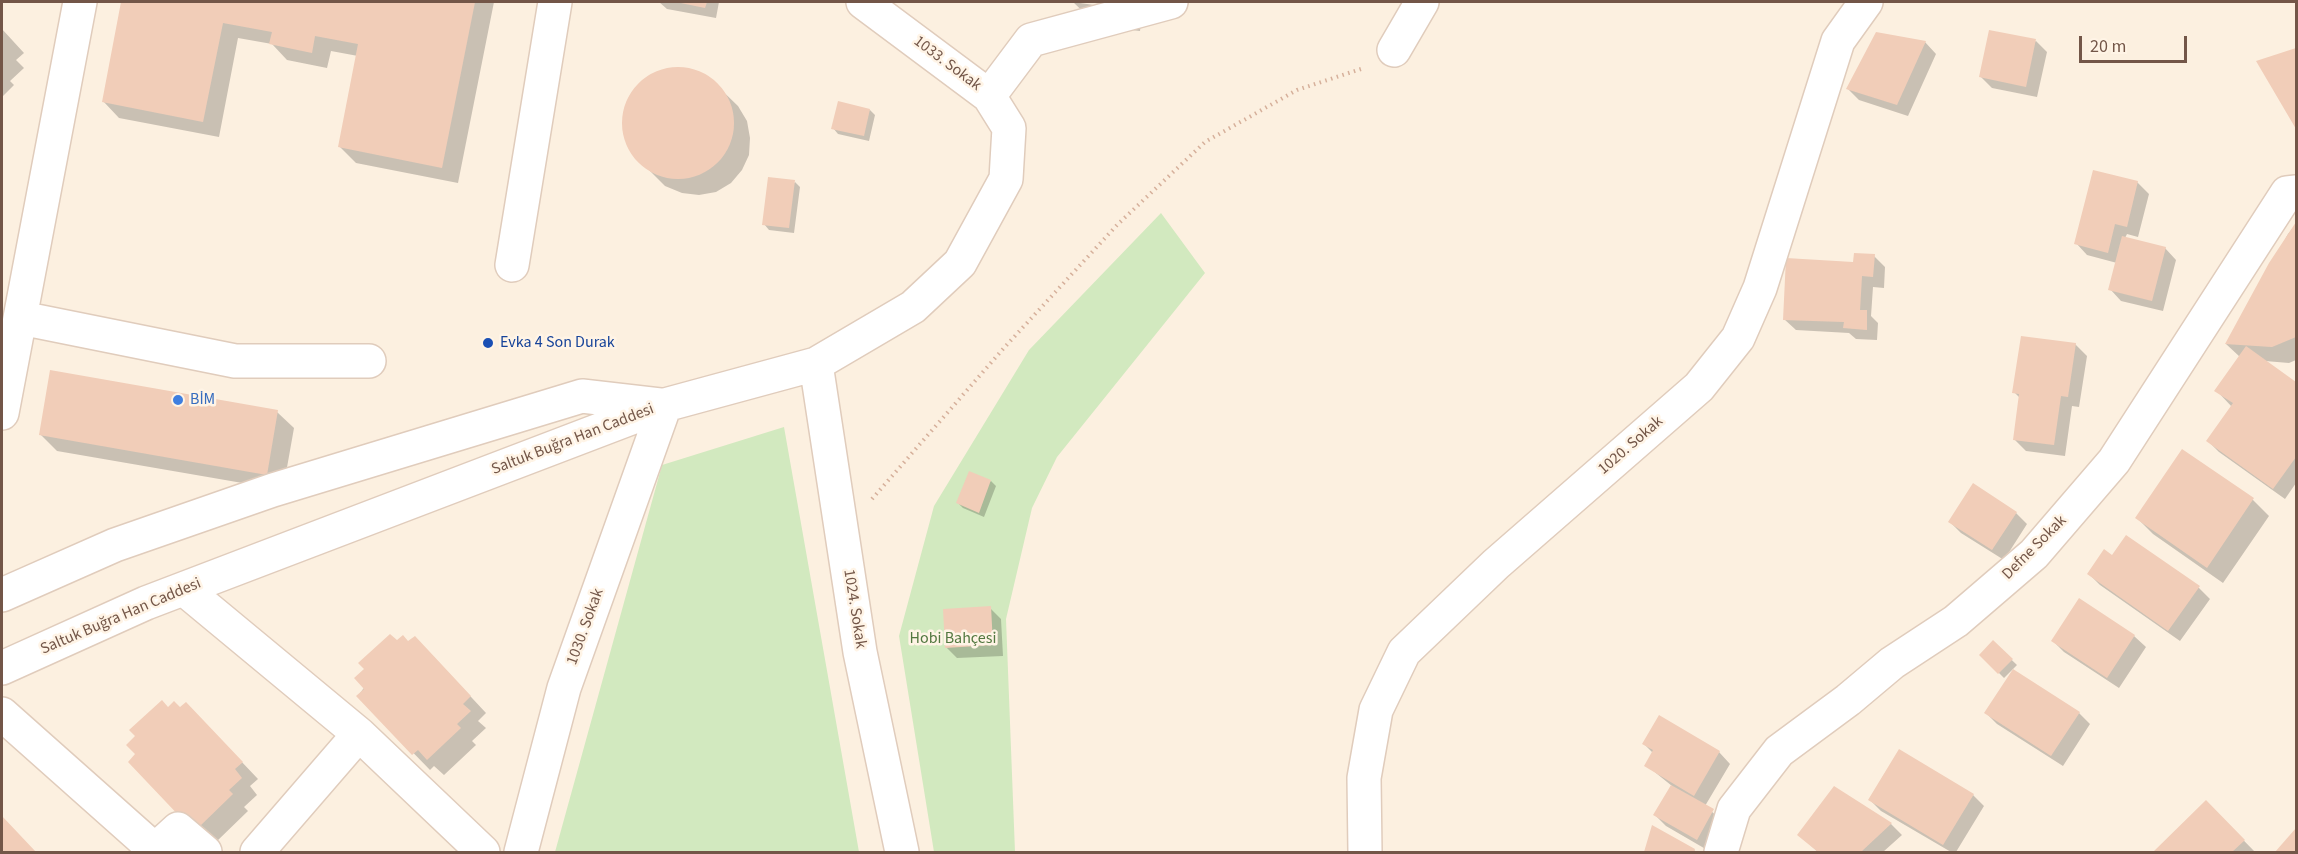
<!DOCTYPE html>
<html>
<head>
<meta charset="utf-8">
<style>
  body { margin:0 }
  #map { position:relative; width:2298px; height:854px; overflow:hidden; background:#fcf0e0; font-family:"Source Sans 3",sans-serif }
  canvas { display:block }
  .frame { position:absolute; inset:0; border:3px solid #735648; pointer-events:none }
  .scale { position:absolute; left:2079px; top:36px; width:108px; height:27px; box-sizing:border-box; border:3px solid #735648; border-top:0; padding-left:8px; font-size:18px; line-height:21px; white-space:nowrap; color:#735648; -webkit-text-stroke:4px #fff4e6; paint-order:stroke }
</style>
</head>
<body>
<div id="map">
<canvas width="2298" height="854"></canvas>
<div class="frame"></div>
<div class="scale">20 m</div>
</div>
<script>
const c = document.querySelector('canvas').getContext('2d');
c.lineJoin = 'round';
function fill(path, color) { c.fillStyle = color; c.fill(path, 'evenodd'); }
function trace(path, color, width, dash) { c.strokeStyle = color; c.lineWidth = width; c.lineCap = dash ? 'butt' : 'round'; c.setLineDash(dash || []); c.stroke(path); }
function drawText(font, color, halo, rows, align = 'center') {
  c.font = font + ' "Source Sans 3",sans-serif'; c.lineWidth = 5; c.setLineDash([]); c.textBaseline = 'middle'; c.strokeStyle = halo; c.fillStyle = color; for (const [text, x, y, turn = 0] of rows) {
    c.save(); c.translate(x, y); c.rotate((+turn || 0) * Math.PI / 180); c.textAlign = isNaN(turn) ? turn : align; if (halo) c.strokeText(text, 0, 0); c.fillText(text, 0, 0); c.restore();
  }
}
fill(new Path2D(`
  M1161 213 1205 273 1057 457 1032 508 1006 619 1015 852H934L899 636 934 506 1029 350Z
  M784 427 859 852H555L662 465Z`), '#d2e9bf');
fill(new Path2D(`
  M123 2H494L458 183 356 163 340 147 358 56 331 51 327 68 287 60 272 44 238 38 219 137 119 118 103 101Z
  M659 2H719L716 18 667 9Z
  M1073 2 1122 9V6L1086 2H1166L1155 11 1154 24 1141 23 1140 31 1098 26Z
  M2 29 24 53 16 60 24 68 10 81 14 85 2 97Z
  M2036 41 2047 52 2037 97 1992 88 1981 77Z
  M1925 42 1936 54 1908 116 1859 100 1848 89Z
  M2296 50V126L2259 62Z
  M673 69 692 71 708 77 738 106 747 121 750 138 749 155 742 170 731 183 716 192 699 195 682 193 665 186 634 155 625 138 624 119 628 101 639 85 655 74Z
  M870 110 875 115 869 141 838 134 833 128Z
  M795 182 800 187 794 233 769 230 764 224Z
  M2137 182 2149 194 2138 237 2127 234 2125 238 2165 248 2176 260 2163 311 2121 301 2110 289 2117 263 2087 255 2076 243Z
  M2296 224V360L2289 363 2265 361 2296 384V483L2285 499 2219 452 2208 441 2232 407 2216 390 2240 357 2226 344 2288 234Z
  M1874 256 1885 267 1884 288 1873 287 1871 316 1878 323 1877 340 1856 339 1849 333 1796 330 1784 319Z
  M2075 344 2087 356 2079 407 2072 406 2065 456 2026 451 2014 439 2020 398 2014 392Z
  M277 412 294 428 283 490 57 451 40 434Z
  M2183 452 2253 500 2269 516 2223 583 2153 534 2137 518Z
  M991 481 996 486 984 517 963 508 958 503Z
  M2016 513 2027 524 2004 560 1961 533 1950 522Z
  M2112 557 2199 588 2210 599 2180 641 2100 585 2089 574Z
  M990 608 1001 619 1003 656 957 658 946 647Z
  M2134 636 2146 647 2119 688 2064 652 2053 641Z
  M397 642 409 643 431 654 486 713 478 721 486 728 472 741 476 745 444 775 434 766 430 770 358 696Z
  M1993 642 2017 665 2004 678 1981 655Z
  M168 709 180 710 202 720 258 779 250 786 257 795 244 807 248 811 216 842 185 820Z
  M1986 713H2079L2090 724 2063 766 1997 724Z
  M1660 717 1719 752 1730 764 1705 806 1724 822 1709 851 1666 826 1655 815 1672 786 1646 765 1653 753 1644 744Z
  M1973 795 1984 806 1956 852H1951L1881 811 1870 800Z
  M2206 802 2255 852H2155Z
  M2 818 15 831 35 852H2Z
  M1891 824 1902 835 1883 852H1818L1799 835Z
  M1653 827 1694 850 1696 852H1645Z
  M2296 831V852H2277Z`), '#0003');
fill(new Path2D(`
  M121 2H475L442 168 338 147 358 44 315 36 312 53 269 44 272 32 223 23 203 122 102 102Z
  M676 2H707L705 8Z
  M1989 30 2036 39 2026 87 1979 77Z
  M1876 32 1926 41 1897 105 1846 89Z
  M2296 48V129L2256 61Z
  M622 123a56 56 0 1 1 112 0a56 56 0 1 1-112 0Z
  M838 101 870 109 864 136 831 129Z
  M2093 170 2138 181 2127 227 2115 224 2108 253 2074 244Z
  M768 177 795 180 789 228 762 225Z
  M2296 222V337L2272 347 2225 344 2269 263Z
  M2122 236 2166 247 2152 301 2108 290Z
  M1854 253 1875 254 1873 277 1862 276 1860 310H1867V330L1843 328 1844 322 1783 320 1786 258 1853 262Z
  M2021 336 2076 343 2068 397 2061 396 2054 445 2013 440 2019 394 2012 393Z
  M2246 346 2296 382V457L2273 489 2206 441 2233 403 2214 391Z
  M50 370 278 410 267 475 39 435Z
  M2182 449 2254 498 2207 568 2135 518Z
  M969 471 991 480 979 513 956 503Z
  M1973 483 2017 512 1992 550 1948 522Z
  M2126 535 2200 586 2168 631 2087 574 2104 549 2112 555Z
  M2079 598 2135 635 2107 678 2051 641Z
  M991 606 993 645 945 648 943 609Z
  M390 634 397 640 403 635 408 641 415 636 471 696 463 704 471 711 457 724 461 728 427 760 418 750 412 755 356 696 364 689 354 678 364 669 358 663Z
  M1993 640 2013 659 1998 674 1979 655Z
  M2013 669 2080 712 2051 756 1984 713Z
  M162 700 168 707 174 701 180 707 186 702 243 762 235 769 242 778 229 790 233 794 199 827 189 816 184 821 128 762 135 754 126 745 135 736 129 730Z
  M1659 715 1720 751 1694 796 1644 766 1653 750 1642 744Z
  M1899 749 1974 794 1943 845 1868 800Z
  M1671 785 1714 809 1697 840 1653 815Z
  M1834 786 1892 823 1862 851 1818 852 1797 835Z
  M2206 800 2245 840 2232 852H2153Z
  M2 816 36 852H2Z
  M1652 825 1695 849 1694 852H1644Z
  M2296 828V852H2275Z`), '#f1cdb8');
const minor = new Path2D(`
  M1394 50 1422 2
  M989 96 1031 40 1171 2
  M512 265 555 2
  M21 318 235 361H369
  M816 364 860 652 902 852
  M2 413 80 2
  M184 589 359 734 483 852
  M2 595 115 545 273 490 582 396 660 405
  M2 668 146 603 665 405 816 364 913 307 960 263 1006 179 1009 128 989 96 863 2
  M2 714 155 850 178 829 205 852
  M257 852 359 734
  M521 852 564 688 665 405
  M1365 852 1364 778 1376 710 1404 652 1496 564 1699 387 1738 338 1760 288 1838 41 1866 2
  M1721 852 1734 809 1779 751 1848 700 1892 663 1956 621 2034 554 2114 461 2287 193 2296 192`);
trace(minor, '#e0ccbc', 36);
trace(new Path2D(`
  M872 499 1003 349 1117 225 1205 142 1297 90 1364 68`), '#d6b09b', 4, [1.5, 4.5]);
trace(minor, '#fff', 33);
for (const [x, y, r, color] of [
  [488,343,6,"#1a4fb4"],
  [178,400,6,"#3f7fe0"]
]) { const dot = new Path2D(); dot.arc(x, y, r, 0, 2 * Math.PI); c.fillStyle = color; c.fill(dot); trace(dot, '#fff4e6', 2); }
drawText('16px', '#735648', '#fff4e6', [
  ["1033. Sokak",947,64,37],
  ["Saltuk Buğra Han Caddesi",573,440,-21],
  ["1020. Sokak",1631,446,-41],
  ["Defne Sokak",2035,548,-45],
  ["1024. Sokak",854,609,81],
  ["Saltuk Buğra Han Caddesi",121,617,-23],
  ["1030. Sokak",586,627,-70]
]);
drawText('16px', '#164399', '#fff4e6', [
  ["Evka 4 Son Durak",500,343]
], 'left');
drawText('16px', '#366cbe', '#fff4e6', [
  ["BİM",190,400]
], 'left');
drawText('16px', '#537840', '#fff4e6', [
  ["Hobi Bahçesi",953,639]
]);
</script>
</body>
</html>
